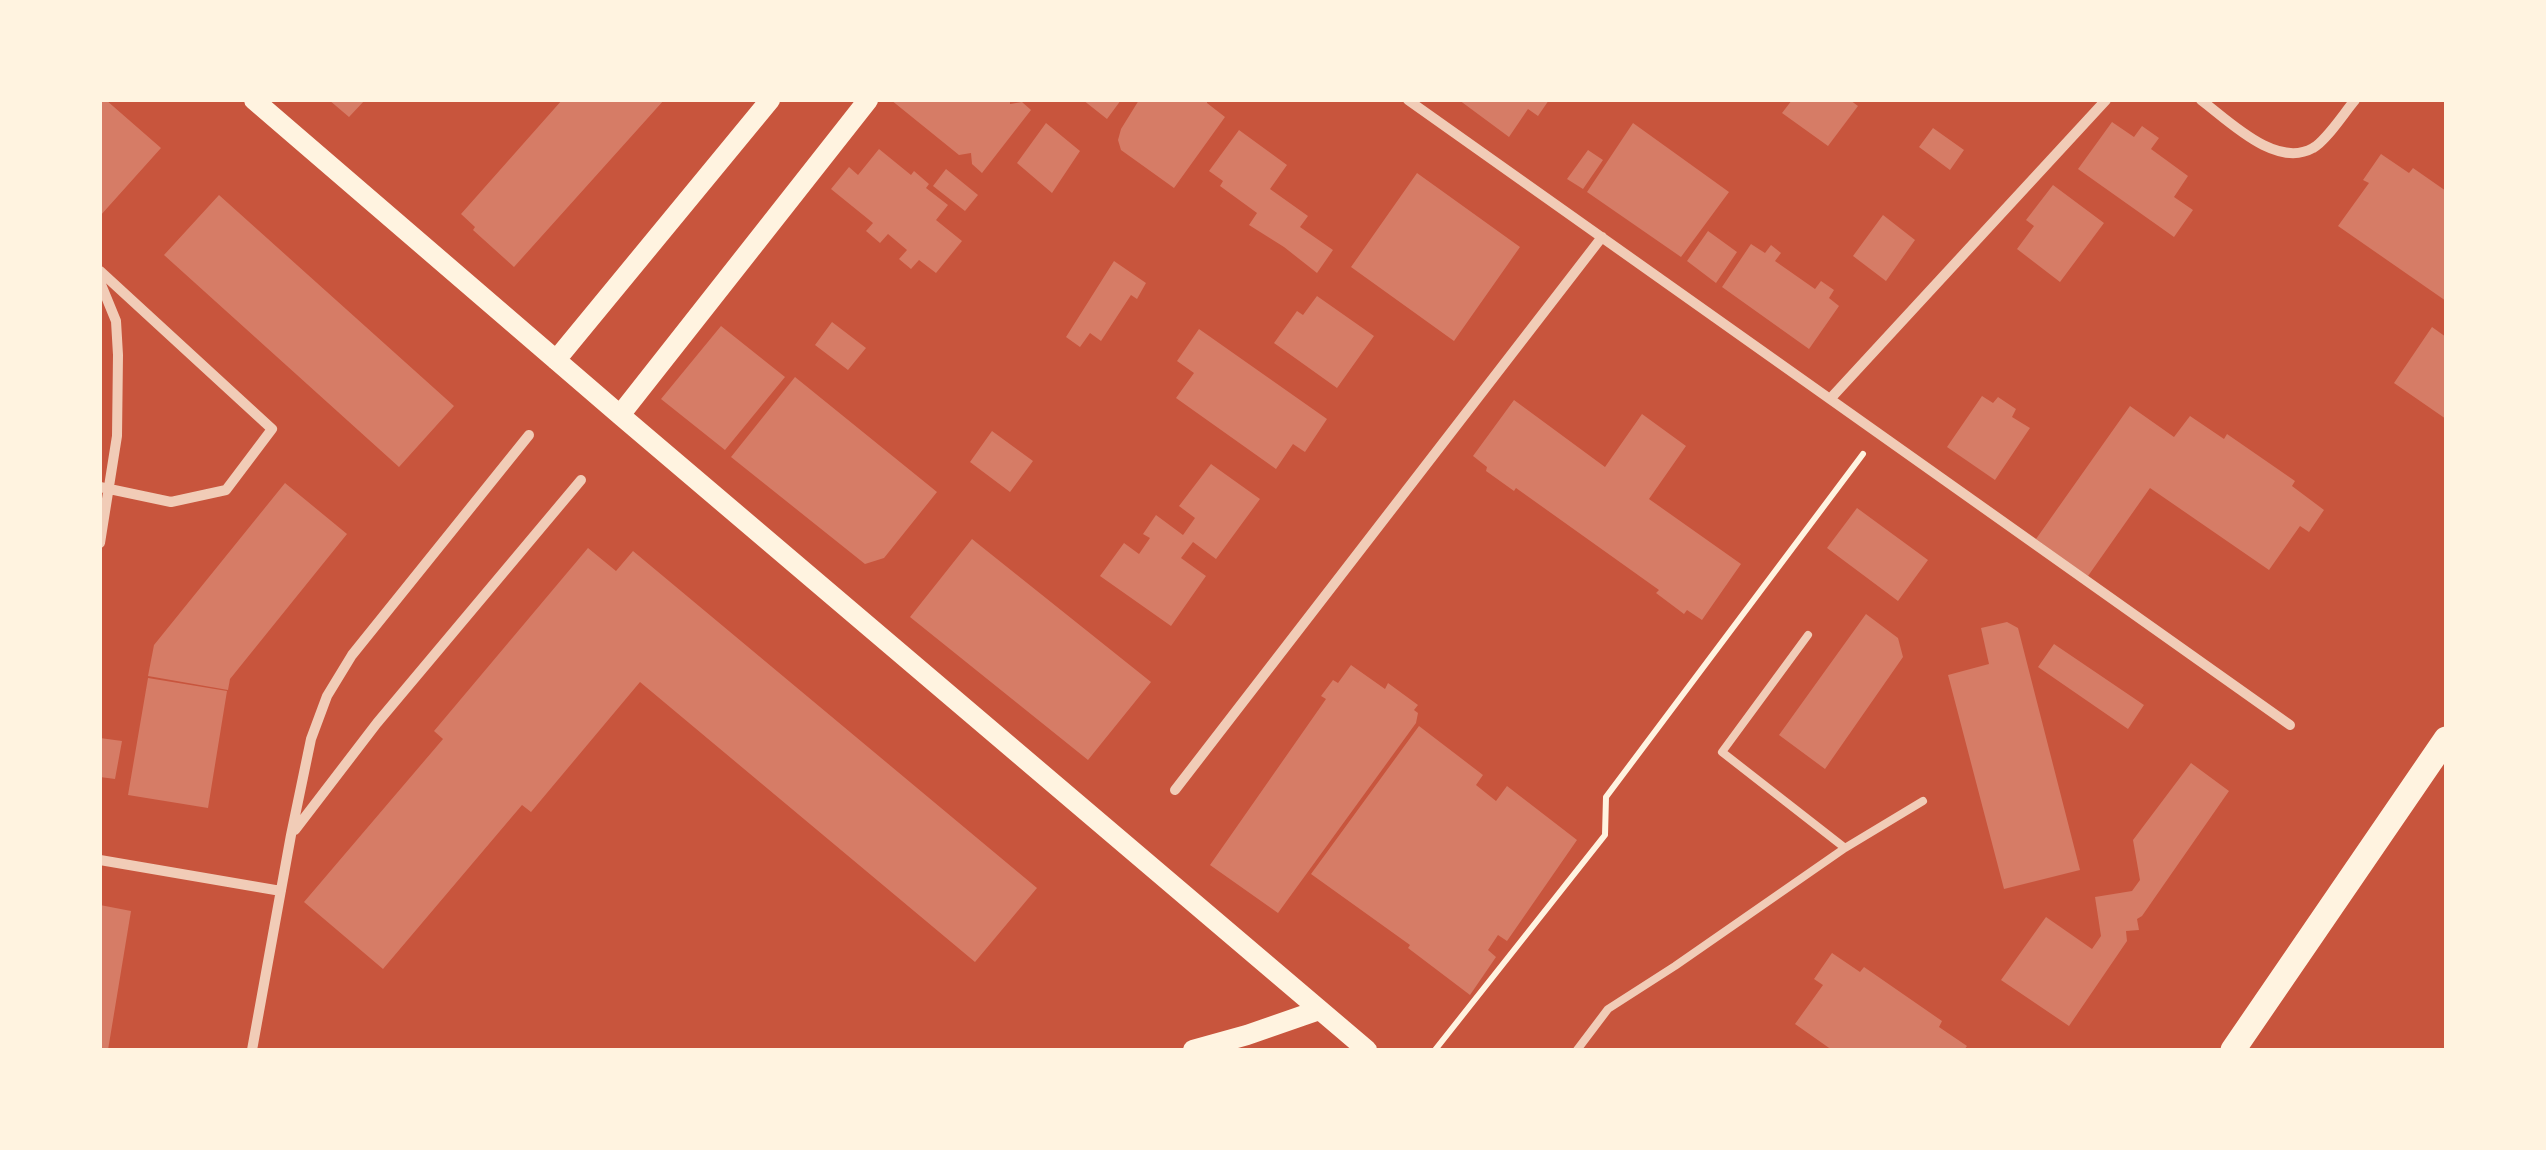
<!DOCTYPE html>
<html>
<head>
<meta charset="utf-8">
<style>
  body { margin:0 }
  #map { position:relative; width:2546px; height:1150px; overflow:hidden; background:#c8553d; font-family:"PT Sans",sans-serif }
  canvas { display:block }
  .frame { position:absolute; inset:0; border:102px solid #fff3e0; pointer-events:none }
</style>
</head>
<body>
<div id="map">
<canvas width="2546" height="1150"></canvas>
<div class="frame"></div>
</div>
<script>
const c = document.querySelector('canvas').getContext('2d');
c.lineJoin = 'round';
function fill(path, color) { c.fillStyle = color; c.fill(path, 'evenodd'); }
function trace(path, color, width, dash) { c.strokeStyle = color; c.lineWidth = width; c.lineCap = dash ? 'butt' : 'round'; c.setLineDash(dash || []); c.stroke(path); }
fill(new Path2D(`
  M100 100H106L161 148 100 216Z
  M329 100H365L349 117Z
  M562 100H664L514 267 473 230 475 227 461 214Z
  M891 100H1010V104L1022 102 1031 110 982 173 972 164 971 153 959 155Z
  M1083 100H1121L1107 119Z
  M1139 100H1207V103L1225 117 1174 188 1121 150 1118 140 1121 129Z
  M1459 100H1549L1538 116 1528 109 1509 137Z
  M1792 100H1850L1858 106 1828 146 1782 113Z
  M2112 122 2134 137 2142 126 2159 138 2151 149 2188 176 2174 197 2193 210 2174 237 2078 169Z
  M1046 123 1080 151 1052 193 1017 163Z
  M1633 123 1729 192 1681 257 1587 192Z
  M1933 128 1964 150 1950 170 1919 147Z
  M1239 130 1287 165 1270 189 1308 216 1300 227 1333 250 1317 273 1284 247 1249 225 1257 213 1220 186 1223 181 1209 171Z
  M879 149 911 175 914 171 929 184 926 188 948 205 936 220 962 241 936 273 919 260 911 269 899 259 907 250 888 234 880 243 866 231 873 223 831 189 849 167 858 175Z
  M1588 150 1603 160 1583 189 1567 179Z
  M2381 154 2409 173 2413 168 2446 191V301L2338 226 2369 183 2363 180Z
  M946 169 978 195 965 211 933 186Z
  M1417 173 1520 247 1454 341 1351 267Z
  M2053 185 2104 223 2060 282 2017 249 2034 226 2026 220Z
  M219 195 454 406 399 467 164 255Z
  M1883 215 1915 240 1886 281 1853 256Z
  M1708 231 1737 252 1716 283 1687 261Z
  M1751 244 1765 253 1771 245 1781 253 1775 261 1815 289 1821 281 1834 290 1829 298 1839 306 1809 349 1722 287Z
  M1114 261 1146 283 1137 299 1131 295 1101 341 1090 333 1080 347 1066 337Z
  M1317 296 1374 336 1337 388 1274 343 1297 311 1303 315Z
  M832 322 866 348 848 370 815 345Z
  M721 326 785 377 725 450 661 399Z
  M2432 327 2446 337V419L2394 383Z
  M1199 329 1327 419 1305 452 1293 444 1276 469 1176 398 1194 373 1177 361Z
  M795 377 937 492 884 558 865 564 731 457Z
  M1982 396 1993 403 1998 397 2016 409 2012 417 2030 428 1995 480 1947 447Z
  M1514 400 1605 467 1642 414 1686 446 1649 499 1741 564 1702 620 1687 610 1684 614 1656 593 1659 590 1516 488 1514 491 1486 471 1487 467 1473 456Z
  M2130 406 2174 437 2190 416 2224 439 2227 434 2295 481 2292 486 2324 510 2309 532 2300 526 2269 570 2150 488 2088 576 2036 539Z
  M992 431 1033 461 1010 492 970 462Z
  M1211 464 1260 499 1216 559 1193 542 1181 558 1206 576 1171 626 1100 576 1124 543 1139 554 1150 538 1143 534 1156 515 1183 535 1195 518 1179 506Z
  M285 483 347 534 230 679 228 690 148 676 154 645Z
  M1857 508 1928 560 1898 601 1827 548Z
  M972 539 1151 682 1088 760 910 617Z
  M588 548 616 571 633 551 1037 888 975 962 640 682 531 812 522 805 383 969 304 902 443 739 434 731Z
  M1866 614 1898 638 1903 657 1825 769 1779 735Z
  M2007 622 2018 628 2080 870 2004 889 1948 675 1989 664 1981 628Z
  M2054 644 2144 705 2128 729 2038 667Z
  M1351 665 1385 689 1388 683 1418 705 1414 710 1418 713 1416 723 1278 913 1210 865 1326 699 1321 696 1333 680 1338 683Z
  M148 678 227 691 208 808 128 795Z
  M1419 726 1483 775 1476 785 1496 801 1507 786 1577 840 1507 941 1498 935 1488 950 1496 957 1470 995 1408 948 1410 945 1311 874Z
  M100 738 122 741 115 779 100 777Z
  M2191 763 2229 791 2142 916 2137 919 2139 930 2126 931 2127 941 2069 1026 2001 980 2046 917 2092 949 2101 936 2095 897 2132 891 2140 880 2133 840Z
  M100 905 131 911 108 1050H100Z
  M1832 953 1860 972 1864 967 1942 1021 1939 1027 1967 1046 1964 1050H1832L1795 1024 1823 985 1814 979Z`), '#d67c66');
trace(new Path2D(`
  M1435 1050 1605 835 1606 797 1863 454`), '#fff3e0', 6);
trace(new Path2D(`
  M1808 635 1722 752 1845 848
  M1577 1050 1608 1009 1675 966 1845 848 1923 801`), '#f1ccb7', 8);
trace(new Path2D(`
  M1408 100 2290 725
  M2201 100C2229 121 2276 169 2313 148 2326 141 2344 113 2355 100
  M100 271 272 429 226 490 171 502 100 487
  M100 282 116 321 118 355 117 436 100 543
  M1830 399 2106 100
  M1175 790 1602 237
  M295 830 377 723 581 480
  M100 860 281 891
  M252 1050 291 835 311 739 327 696 352 655 529 435`), '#f1ccb7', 10);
trace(new Path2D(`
  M254 100 620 415 1367 1050
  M556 360 770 100
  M620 415 868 100
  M1193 1050 1247 1035 1319 1010`), '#fff3e0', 20);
trace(new Path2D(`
  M2233 1050 2446 739`), '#fff3e0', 25);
</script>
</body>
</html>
